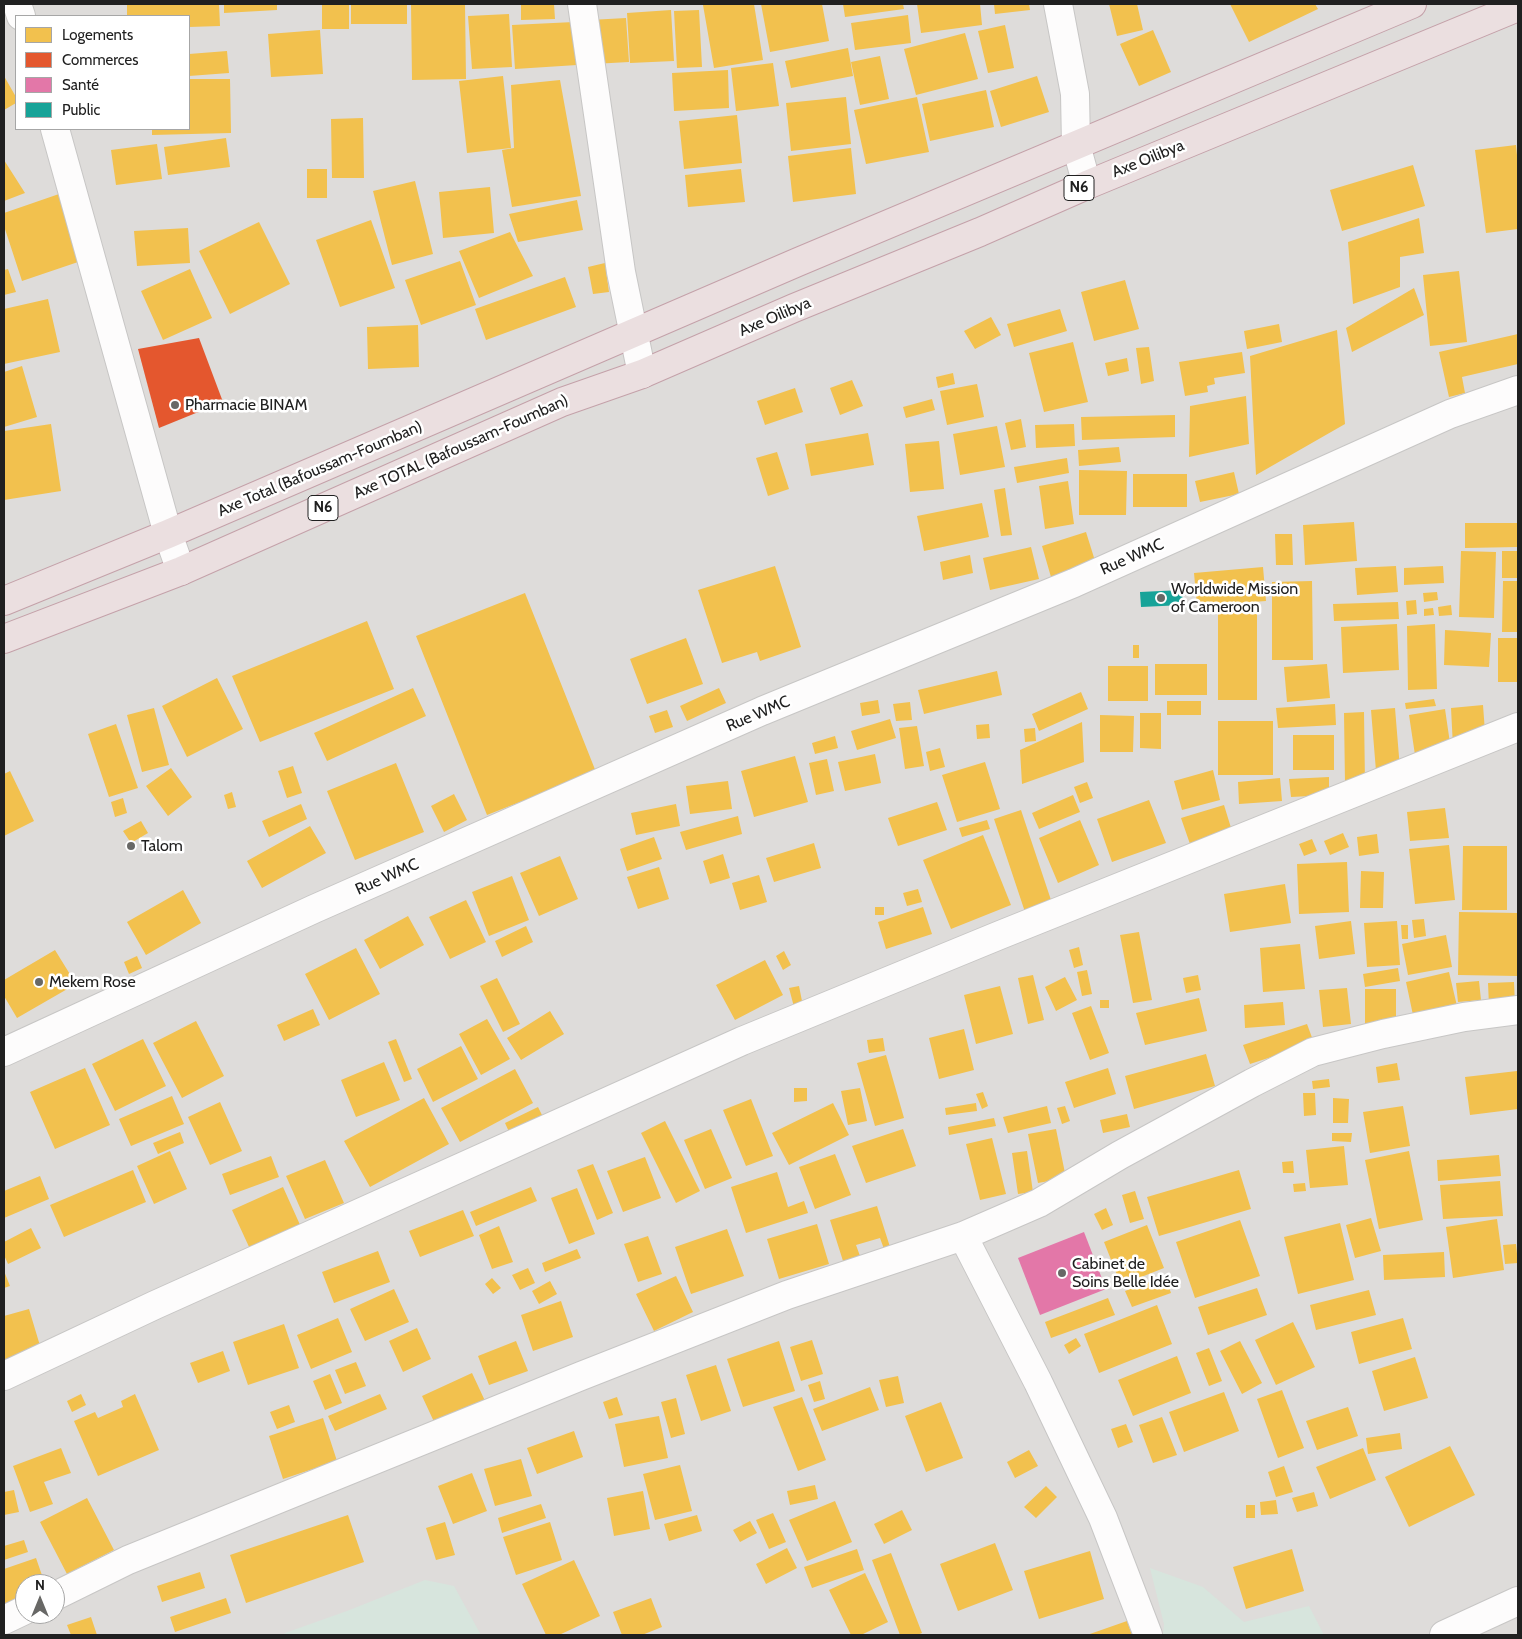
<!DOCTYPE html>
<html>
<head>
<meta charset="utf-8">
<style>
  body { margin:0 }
  #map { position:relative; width:1522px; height:1639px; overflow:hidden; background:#efede9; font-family:Cabin,sans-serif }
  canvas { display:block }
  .frame { position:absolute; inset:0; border:5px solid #202020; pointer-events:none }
  .legend { position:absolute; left:15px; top:15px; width:175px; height:115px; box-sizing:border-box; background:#fff; border:1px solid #a6a6a6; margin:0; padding:6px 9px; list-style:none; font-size:15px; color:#202020 }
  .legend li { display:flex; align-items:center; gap:10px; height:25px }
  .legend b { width:25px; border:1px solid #a6a6a6 }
  .north { position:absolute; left:15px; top:1574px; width:50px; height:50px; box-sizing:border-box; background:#fff; border:1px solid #a6a6a6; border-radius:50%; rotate:0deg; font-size:14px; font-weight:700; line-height:20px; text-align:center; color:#202020 }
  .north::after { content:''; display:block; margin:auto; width:18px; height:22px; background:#686866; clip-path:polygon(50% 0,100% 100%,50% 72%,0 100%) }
</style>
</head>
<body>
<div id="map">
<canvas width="1522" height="1639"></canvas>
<div class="frame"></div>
<ul class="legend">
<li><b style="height:14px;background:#f2c14e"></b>Logements</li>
<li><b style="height:14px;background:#e4572e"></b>Commerces</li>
<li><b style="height:14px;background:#e377a8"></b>Santé</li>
<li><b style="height:14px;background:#17a398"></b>Public</li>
</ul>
<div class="north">N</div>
</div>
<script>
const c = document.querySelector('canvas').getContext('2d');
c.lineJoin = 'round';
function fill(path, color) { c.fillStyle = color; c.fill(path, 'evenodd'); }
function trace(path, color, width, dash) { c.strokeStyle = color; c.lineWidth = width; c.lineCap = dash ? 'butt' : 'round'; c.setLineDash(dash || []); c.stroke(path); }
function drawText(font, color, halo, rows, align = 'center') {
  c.font = font + ' Cabin,sans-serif'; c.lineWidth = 5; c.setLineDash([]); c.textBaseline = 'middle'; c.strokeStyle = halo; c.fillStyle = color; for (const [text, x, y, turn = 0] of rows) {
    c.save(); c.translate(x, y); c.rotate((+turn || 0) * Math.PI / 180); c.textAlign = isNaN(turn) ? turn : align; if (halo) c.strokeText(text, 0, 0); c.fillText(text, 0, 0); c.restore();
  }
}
fill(new Path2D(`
  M4 4H1518V1635H4ZM16 16H189V129H16ZM25 1584H55V1614H25Z`), '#dedcda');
fill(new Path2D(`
  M1150 1568 1203 1587 1244 1622 1309 1606 1324 1635H1163L1164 1624Z
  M425 1580 454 1586 481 1635H284L285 1633 347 1611Z`), '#d7e5dd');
fill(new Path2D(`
  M127 4H219L220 26 189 27V16H127Z
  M224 4H277V10L224 13Z
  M322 4H349V29H322Z
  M351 4H407V24H351Z
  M411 4H465L466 79 412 80Z
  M521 4H554L555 19 521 20Z
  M708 4H754L763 60 714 68 703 5Z
  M761 4H822L829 41 770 52Z
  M843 4H903L904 9 845 17Z
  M917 4H980L982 25 921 33Z
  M994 4H1029L1030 10 995 14Z
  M1109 4H1137L1143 30 1117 36Z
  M1230 4H1315L1318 9 1249 42Z
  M671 10 674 61 630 63 627 13Z
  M699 10 702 67 677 68 674 11Z
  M509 14 512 67 472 69 468 16Z
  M908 15 911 43 855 50 851 23Z
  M626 18 629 62 593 64 590 20Z
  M574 22 577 65 515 69 512 25Z
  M1005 25 1014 68 988 73 978 31Z
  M320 30 323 74 271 77 268 34Z
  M1153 30 1171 72 1139 86 1120 44Z
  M965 33 978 79 916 95 904 49Z
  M848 48 853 76 791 88 785 61Z
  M227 51 229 73 189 76V54Z
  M880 56 889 99 860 105 851 62Z
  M773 63 779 106 736 111 731 68Z
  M728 70 729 108 674 111 672 73Z
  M4 76 16 97V103L4 110Z
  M503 76 511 148 467 153 459 81Z
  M1037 76 1049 112 1001 127 990 91Z
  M189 79H230L231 133 152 135V129H189Z
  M560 80 581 196 512 207 502 150 514 148 511 85Z
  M986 90 994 127 930 141 922 104Z
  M846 97 851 144 791 151 786 103Z
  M917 97 929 152 866 164 854 110Z
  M737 115 742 163 684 169 679 121Z
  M363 118 364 178H332L331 119Z
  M226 138 230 167 168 175 164 147Z
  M157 144 162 179 116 185 111 150Z
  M1516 145 1518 165V229L1486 233 1475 150Z
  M851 148 856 194 793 202 788 156Z
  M4 160 25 193 4 201Z
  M1413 165 1425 206 1342 231 1330 190Z
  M307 169H327V198H307Z
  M741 169 745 202 688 207 685 175Z
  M415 181 433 254 392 265 373 191Z
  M490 187 494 233 443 238 439 192Z
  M59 194 81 261 22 281 4 226V213Z
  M577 200 583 230 518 242 509 214Z
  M1419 218 1424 253 1400 257V287L1353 304 1348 242Z
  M371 220 395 288 340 307 316 240Z
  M259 222 290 284 230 314 199 251Z
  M188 228 190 263 137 266 134 231Z
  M510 232 533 276 479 298 459 251Z
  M460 261 476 305 421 325 405 280Z
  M605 263 609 292 593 294 588 267Z
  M8 269 16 292 4 295V270Z
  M190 269 212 318 163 340 141 291Z
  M1459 271 1467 342 1430 346 1423 275Z
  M565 277 576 307 486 340 475 309Z
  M1125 280 1139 329 1094 341 1081 292Z
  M1414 288 1424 315 1352 352 1346 328Z
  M48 299 60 352 4 364V309Z
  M1060 309 1067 331 1014 347 1007 324Z
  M991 317 1001 335 975 349 964 331Z
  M1279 324 1282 342 1247 349 1244 331Z
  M418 325 419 367 368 369 367 327Z
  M1337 330 1345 424 1256 475 1250 356Z
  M1518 334V364L1462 377 1465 393 1449 397 1439 352Z
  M1073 342 1088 402 1044 412 1029 353Z
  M1149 347 1154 381 1141 384 1136 348Z
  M1242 352 1245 373 1214 378 1215 384 1207 386 1208 392 1185 396 1179 362Z
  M1127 358 1129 371 1108 376 1105 363Z
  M22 366 37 417 4 427V372Z
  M953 373 955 384 938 388 936 377Z
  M852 380 863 406 840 415 830 388Z
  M977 384 984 417 947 425 940 391Z
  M795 388 803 412 765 425 757 401Z
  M1246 396 1249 444 1189 457 1190 406Z
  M932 399 935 410 906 418 903 407Z
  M1175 415V437L1082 440 1081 417Z
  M1021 419 1026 447 1011 450 1005 423Z
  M51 424 61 491 4 500V431Z
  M1074 424 1075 446 1036 448 1035 425Z
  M997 426 1005 467 960 475 953 434Z
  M868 433 874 465 811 476 805 444Z
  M939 441 944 489 910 492 905 444Z
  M1119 447 1121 462 1079 466 1078 450Z
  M777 452 789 489 768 496 756 458Z
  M1067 458 1069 473 1017 483 1014 467Z
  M1079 470 1127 471 1126 515H1079Z
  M1234 472 1239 494 1200 502 1195 481Z
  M1133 474H1187V507H1133Z
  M1068 481 1074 524 1045 529 1039 486Z
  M1005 488 1012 535 1001 536 994 490Z
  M982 503 989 537 924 551 917 516Z
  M1354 522 1357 561 1305 565 1303 525Z
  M1465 523H1518V547L1465 548Z
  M1086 532 1096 564 1051 577 1042 546Z
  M1275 534H1292L1293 565H1276Z
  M1031 547 1039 579 990 590 983 558Z
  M1461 551 1496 552 1494 618 1459 617Z
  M1502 551H1518V578H1502Z
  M970 555 973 573 943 580 940 562Z
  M775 566 801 647 760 661 757 652 722 663 698 590Z
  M1396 566 1398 592 1357 595 1355 568Z
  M1443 566 1444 583 1404 585V568Z
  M1263 567 1266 601 1197 606 1194 573Z
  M1312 581 1313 660H1272V582Z
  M1503 581H1518V632H1502Z
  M1437 592 1438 600 1424 602 1423 593Z
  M525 593 596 772 487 815 416 636Z
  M1416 600 1417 614 1407 615 1406 601Z
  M1398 602 1399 619 1334 621 1333 604Z
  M1451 605 1452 615 1439 616 1438 607Z
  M1433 608 1434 615 1424 616V609Z
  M1218 611H1257V700H1218Z
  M367 621 394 689 260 742 232 676Z
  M1397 624 1399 670 1343 673 1341 627Z
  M1435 624 1437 689 1408 690 1407 626Z
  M1445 630 1491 633 1489 667 1444 665Z
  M686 638 703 684 647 704 630 659Z
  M1498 638H1518V682H1498Z
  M1133 645H1139V658H1133Z
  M1155 664H1207V695H1155Z
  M1327 664 1330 698 1287 702 1284 667Z
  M1108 666H1148V701H1108Z
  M997 671 1002 695 924 714 918 690Z
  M217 678 243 729 187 757 162 706Z
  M413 688 426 716 327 761 314 733Z
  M719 688 726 703 687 721 680 706Z
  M1081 692 1088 709 1039 731 1032 714Z
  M1434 699 1436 706 1406 709 1405 703Z
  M878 700 880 713 862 716 860 703Z
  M1167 701H1201V715H1167Z
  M910 702 912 720 896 721 893 704Z
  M1335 704 1336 725 1278 728 1276 708Z
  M1483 705 1485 732 1453 747 1451 708Z
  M154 708 169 765 142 772 127 715Z
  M1395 708 1400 769 1376 771 1371 710Z
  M1445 709 1451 750 1415 755 1409 715Z
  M667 710 673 727 655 733 649 716Z
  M1364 712 1365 784H1345L1344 713Z
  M1140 713H1161V749L1140 748Z
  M1100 715 1134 716 1133 752H1100Z
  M890 719 896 738 857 750 851 731Z
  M1218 721H1273V775H1218Z
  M1082 722 1084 762 1022 784 1020 750Z
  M116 724 138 788 109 797 88 734Z
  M989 724 990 738 977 739 976 725Z
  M917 726 924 766 905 769 899 728Z
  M1035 728 1036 741 1025 742 1024 729Z
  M1293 735H1334V770H1293Z
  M835 736 838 748 815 754 812 743Z
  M940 748 945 767 930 771 926 752Z
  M875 754 881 783 845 791 838 762Z
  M795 756 808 802 754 817 741 771Z
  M827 759 834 791 816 795 809 763Z
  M985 762 1000 809 957 822 942 775Z
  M396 763 424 832 355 860 327 791Z
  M293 766 302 793 287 798 278 771Z
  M171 768 192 797 168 816 146 786Z
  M1213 770 1220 800 1182 810 1174 781Z
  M10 771 34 821 4 836V774Z
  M1329 777V795L1291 797 1289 779Z
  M1280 778 1282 801 1239 804 1238 782Z
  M728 781 732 809 690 814 686 786Z
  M1087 782 1093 798 1080 803 1074 787Z
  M232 792 236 807 228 809 224 795Z
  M454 794 467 820 444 832 431 806Z
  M1073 795 1080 812 1039 829 1032 813Z
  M123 798 127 813 115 817 111 802Z
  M1149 800 1166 843 1112 862 1097 819Z
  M937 802 947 830 898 846 888 818Z
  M301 804 307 819 269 837 262 821Z
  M676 804 680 826 636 835 631 813Z
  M1224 805 1232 831 1190 844 1181 818Z
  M1445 808 1449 838 1410 841 1407 812Z
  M1021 810 1052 903 1025 912 994 819Z
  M738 816 742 834 686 850 680 832Z
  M987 820 990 829 962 837 959 828Z
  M1080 820 1099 865 1058 883 1039 838Z
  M141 821 148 833 131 843 123 831Z
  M310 826 326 853 262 888 247 861Z
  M1343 833 1349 847 1330 855 1324 841Z
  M1377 834 1379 853 1359 856 1357 837Z
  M983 835 1011 905 951 929 923 860Z
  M654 837 662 859 627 871 620 849Z
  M1312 839 1317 851 1304 856 1299 844Z
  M814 843 821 868 774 882 766 858Z
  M1449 845 1455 900 1415 904 1409 849Z
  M1463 846H1507V910H1462Z
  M723 854 730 878 710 884 703 861Z
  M560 856 578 899 539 916 520 873Z
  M1347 862 1349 912 1299 914 1297 864Z
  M659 867 669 899 638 909 627 877Z
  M1361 871 1384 872 1383 908H1360Z
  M759 875 767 902 740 910 732 883Z
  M512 876 529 920 489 936 472 892Z
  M1285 884 1291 923 1230 932 1224 894Z
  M918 889 922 902 907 906 903 893Z
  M183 890 201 923 146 955 127 922Z
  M466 900 486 942 450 959 429 917Z
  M875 907H884V915H875Z
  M923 907 932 934 886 949 878 922Z
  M1459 912 1518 913V976L1458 975Z
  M408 916 424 945 380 969 364 940Z
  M1424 919 1426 936 1414 938 1412 920Z
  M1351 921 1355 954 1319 959 1315 926Z
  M1397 921 1400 965 1367 967 1364 923Z
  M1401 925H1408V939H1402Z
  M526 926 533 942 502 957 495 941Z
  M1139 932 1152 1000 1133 1003 1120 935Z
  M1446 935 1452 967 1408 975 1402 944Z
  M1300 944 1305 989 1263 992 1260 948Z
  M1079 947 1083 965 1074 968 1069 950Z
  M356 948 380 994 329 1020 305 974Z
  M55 950 76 984 17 1018 4 996V980Z
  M784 951 791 965 783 970 776 956Z
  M137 956 142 968 129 974 124 962Z
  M765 960 783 995 735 1020 716 985Z
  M1398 968 1400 981 1365 987 1363 974Z
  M1087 970 1092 994 1082 996 1077 972Z
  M1449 972 1457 1006 1413 1015 1406 982Z
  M1033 975 1044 1020 1028 1024 1018 978Z
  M1198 975 1201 990 1186 993 1183 978Z
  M1065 977 1077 1000 1056 1011 1045 987Z
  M497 978 520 1024 503 1032 480 986Z
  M1479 981 1481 1000 1458 1002 1456 983Z
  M1514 982 1515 1005 1489 1006 1488 983Z
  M799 986 803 1006 794 1007 789 988Z
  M1000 986 1013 1034 976 1044 964 995Z
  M1347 988 1351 1024 1323 1027 1319 990Z
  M1365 989H1396V1027H1365Z
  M1199 998 1207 1031 1145 1045 1136 1013Z
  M1100 1000H1109V1008H1100Z
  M1283 1002 1285 1025 1245 1028 1244 1005Z
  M1091 1006 1109 1053 1090 1060 1072 1013Z
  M313 1009 320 1025 284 1041 277 1025Z
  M550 1011 564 1034 521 1060 507 1038Z
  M487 1019 510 1059 481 1075 459 1034Z
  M196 1021 224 1076 182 1098 153 1043Z
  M1307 1024 1314 1043 1250 1064 1243 1045Z
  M964 1029 974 1070 939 1079 929 1038Z
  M883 1038 885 1051 869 1053 867 1040Z
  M143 1039 166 1086 115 1111 92 1064Z
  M396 1039 412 1079 404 1082 388 1042Z
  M461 1046 478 1079 433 1102 417 1069Z
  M1206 1054 1215 1086 1134 1109 1125 1076Z
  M886 1055 904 1118 875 1126 857 1063Z
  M384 1062 400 1100 356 1117 341 1080Z
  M1397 1063 1400 1080 1378 1083 1376 1067Z
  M85 1068 110 1125 55 1149 30 1092Z
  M1108 1068 1116 1094 1074 1108 1065 1082Z
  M515 1069 533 1103 460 1142 441 1108Z
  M1517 1071 1518 1109 1470 1115 1465 1077Z
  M1329 1079 1330 1087 1313 1089 1312 1081Z
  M794 1088H807V1101L794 1102Z
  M860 1088 867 1121 848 1125 841 1091Z
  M983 1092 988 1106 982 1109 976 1094Z
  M1303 1093H1315L1316 1115 1304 1116Z
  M172 1096 184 1124 131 1146 119 1119Z
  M424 1098 449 1144 370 1187 344 1141Z
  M1333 1098 1349 1099 1348 1123H1333Z
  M751 1099 773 1156 746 1166 723 1110Z
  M220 1102 242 1151 210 1165 188 1117Z
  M833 1103 849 1135 789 1165 772 1133Z
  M976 1103 977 1111 946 1115 945 1108Z
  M1047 1106 1051 1123 1008 1133 1003 1117Z
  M1065 1106 1070 1121 1062 1124 1057 1108Z
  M1403 1106 1410 1146 1370 1153 1363 1112Z
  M538 1107 544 1119 510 1134 505 1123Z
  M1127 1114 1130 1127 1103 1133 1100 1120Z
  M994 1118 996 1126 949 1135 948 1127Z
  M665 1121 700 1191 676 1203 641 1133Z
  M711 1129 732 1178 705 1189 684 1140Z
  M903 1129 916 1166 866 1183 852 1146Z
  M1056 1129 1066 1178 1038 1183 1028 1134Z
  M180 1132 184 1143 158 1154 153 1143Z
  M1332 1133H1352L1351 1142 1332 1141Z
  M992 1138 1006 1194 980 1200 966 1144Z
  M1344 1146 1348 1185 1310 1188 1306 1150Z
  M170 1151 187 1189 154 1204 137 1166Z
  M1027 1151 1033 1192 1018 1194 1012 1153Z
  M1409 1151 1423 1220 1379 1229 1365 1160Z
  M835 1154 851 1195 815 1209 799 1167Z
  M1499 1155 1501 1176 1438 1181 1437 1160Z
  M271 1156 279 1177 230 1195 222 1174Z
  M645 1157 661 1198 623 1212 607 1171Z
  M325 1160 344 1203 305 1219 286 1176Z
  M1293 1161 1294 1173H1283L1282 1162Z
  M593 1164 613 1213 597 1220 577 1170Z
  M133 1170 146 1202 64 1237 50 1205Z
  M1239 1170 1251 1209 1159 1236 1147 1197Z
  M777 1172 788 1207 804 1201 808 1213 746 1233 731 1187Z
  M40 1176 49 1199 4 1218V1191Z
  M1500 1181 1503 1216 1443 1219 1440 1185Z
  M1305 1183 1306 1191 1294 1192 1293 1184Z
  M283 1187 301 1227 250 1249 232 1210Z
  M531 1187 537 1201 476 1226 470 1212Z
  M577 1188 595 1234 569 1244 551 1198Z
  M1135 1191 1144 1219 1130 1223 1122 1195Z
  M877 1206 890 1247 884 1249 880 1238 856 1245 860 1256 843 1261 830 1220Z
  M1106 1208 1113 1225 1102 1230 1094 1214Z
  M463 1210 474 1236 420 1257 409 1231Z
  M1371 1218 1381 1251 1355 1258 1346 1225Z
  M1497 1219 1504 1270 1453 1278 1446 1227Z
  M1240 1220 1260 1276 1195 1298 1176 1242Z
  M1340 1223 1354 1280 1298 1294 1284 1237Z
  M817 1224 829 1264 779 1279 767 1239Z
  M1147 1225 1164 1268 1121 1285 1104 1242Z
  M499 1226 513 1262 492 1269 479 1235Z
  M31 1228 41 1248 8 1264 4 1255V1242Z
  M727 1229 744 1276 691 1294 675 1247Z
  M648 1236 662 1274 638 1282 624 1244Z
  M1516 1244 1518 1263 1505 1264 1503 1245Z
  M577 1249 581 1258 545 1272 542 1263Z
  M378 1251 390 1282 334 1303 322 1272Z
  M1444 1252 1445 1277 1384 1280 1383 1255Z
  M528 1268 535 1283 520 1290 512 1275Z
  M4 1271 10 1286 4 1288Z
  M676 1276 693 1312 654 1331 636 1294Z
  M1165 1276 1171 1293 1132 1307 1125 1291Z
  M492 1278 501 1288 493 1294 485 1284Z
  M550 1281 557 1294 539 1304 532 1291Z
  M1257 1288 1267 1315 1208 1335 1198 1307Z
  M394 1289 409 1322 365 1341 350 1309Z
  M1369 1290 1376 1315 1316 1330 1310 1305Z
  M1108 1298 1115 1315 1051 1338 1045 1322Z
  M561 1301 573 1337 533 1351 521 1315Z
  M1157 1305 1172 1344 1099 1373 1084 1334Z
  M29 1309 41 1349 4 1360V1316Z
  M338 1318 352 1352 311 1369 297 1335Z
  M1403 1318 1412 1349 1359 1364 1351 1332Z
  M1293 1322 1315 1367 1276 1385 1255 1340Z
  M284 1324 299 1368 248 1385 233 1342Z
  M417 1328 431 1359 403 1372 389 1341Z
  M1076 1338 1081 1346 1069 1354 1064 1345Z
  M812 1340 823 1374 801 1381 790 1347Z
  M516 1341 528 1371 489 1385 478 1356Z
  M779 1341 795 1391 743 1407 727 1359Z
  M1240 1341 1262 1383 1242 1394 1220 1351Z
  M1209 1348 1222 1381 1209 1386 1196 1353Z
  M223 1351 230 1371 198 1383 190 1363Z
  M1177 1356 1191 1393 1133 1416 1118 1380Z
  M1415 1357 1428 1398 1384 1411 1372 1371Z
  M356 1362 366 1386 345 1394 335 1370Z
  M716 1365 731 1411 701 1421 686 1375Z
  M472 1373 486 1403 436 1426 422 1396Z
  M330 1374 342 1403 325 1410 313 1381Z
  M898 1376 904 1403 886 1407 879 1380Z
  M820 1381 825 1399 814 1402 808 1385Z
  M870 1387 879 1410 822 1431 813 1409Z
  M1282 1390 1304 1448 1278 1458 1257 1399Z
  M1224 1392 1239 1431 1184 1452 1169 1412Z
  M81 1394 86 1405 72 1412 67 1401Z
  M135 1394 159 1450 98 1476 74 1421 95 1412 98 1418 123 1407 121 1401Z
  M380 1394 387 1409 335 1431 328 1416Z
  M617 1397 623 1415 609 1419 603 1402Z
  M802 1397 826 1460 798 1471 773 1407Z
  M676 1398 685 1434 671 1438 661 1402Z
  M941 1402 963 1458 926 1472 905 1416Z
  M289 1405 295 1422 277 1429 270 1412Z
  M1348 1407 1358 1436 1317 1450 1306 1421Z
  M659 1416 668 1458 624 1467 615 1424Z
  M1162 1417 1177 1455 1153 1463 1139 1425Z
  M323 1418 337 1461 283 1479 269 1436Z
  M1126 1424 1133 1442 1118 1448 1111 1429Z
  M574 1431 583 1457 537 1474 527 1448Z
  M1400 1433 1402 1449 1368 1454 1366 1438Z
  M1450 1446 1475 1495 1409 1527 1385 1477Z
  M61 1448 71 1473 44 1482 53 1504 30 1512 13 1466Z
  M1363 1448 1376 1480 1330 1499 1316 1467Z
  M1029 1450 1038 1466 1015 1478 1007 1462Z
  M521 1459 532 1496 495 1506 484 1469Z
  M680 1465 692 1511 655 1520 643 1474Z
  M1284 1466 1293 1492 1276 1497 1268 1472Z
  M472 1473 487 1511 453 1524 438 1486Z
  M815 1485 818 1499 790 1505 787 1491Z
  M1046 1486 1057 1497 1036 1518 1024 1507Z
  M14 1490 19 1512 4 1515V1492Z
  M643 1491 650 1529 614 1536 607 1498Z
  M1314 1492 1318 1506 1297 1512 1292 1498Z
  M87 1498 114 1550 67 1574 40 1522Z
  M1276 1500 1278 1514 1261 1515 1260 1502Z
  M835 1501 852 1542 807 1561 789 1520Z
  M541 1504 546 1518 502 1533 498 1518Z
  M1246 1505H1255V1518H1246Z
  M902 1510 912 1530 884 1544 874 1524Z
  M773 1513 786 1542 769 1549 756 1520Z
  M348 1515 364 1562 246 1603 230 1555Z
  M697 1515 702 1531 669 1541 664 1524Z
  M750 1521 757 1533 740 1542 733 1530Z
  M445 1522 455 1555 436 1560 426 1528Z
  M550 1522 562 1560 516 1575 503 1537Z
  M24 1540 28 1552 4 1560V1546Z
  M995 1543 1013 1590 958 1611 940 1564Z
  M787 1548 797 1568 766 1584 756 1564Z
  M857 1549 864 1570 812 1588 804 1567Z
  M1292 1549 1304 1591 1246 1609 1233 1567Z
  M1090 1551 1104 1599 1039 1619 1024 1571Z
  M891 1553 922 1633 917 1635H900L872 1560Z
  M36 1558 45 1584H25V1603L4 1611V1569Z
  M574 1560 600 1616 559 1635H546L522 1584Z
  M200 1572 205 1588 162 1602 157 1586Z
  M865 1573 888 1622 861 1635H851L829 1590Z
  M226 1598 231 1613 175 1632 170 1617Z
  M651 1598 662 1627 642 1635H622L613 1612Z
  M91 1617 97 1635H71L67 1625Z
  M1127 1621 1132 1635H1087Z`), '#f2c14e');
fill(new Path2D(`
  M199 338 223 402 159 428 138 349Z`), '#e4572e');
fill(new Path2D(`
  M1084 1232 1106 1289 1040 1315 1018 1258Z`), '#e377a8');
fill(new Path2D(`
  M1182 590 1183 605 1141 607 1140 592Z`), '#17a398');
const minor = new Path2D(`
  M17 4 21 16
  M582 4 621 272 642 374
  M1058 4 1075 94 1076 145 1087 185
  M55 129 168 534 181 571
  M4 1052 314 909 762 711 1074 583 1450 414 1518 390
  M963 1236 1038 1382 1103 1518 1148 1635
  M4 1376 155 1305 742 1041 1000 935 1518 727
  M55 1596 128 1560 581 1376 787 1295 963 1236 1039 1203 1120 1155 1252 1083 1313 1052 1383 1034 1464 1017 1518 1010
  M4 1620 25 1610
  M1444 1635 1518 1601`);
const highway = new Path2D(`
  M4 601 168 534 798 262 1412 4
  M4 639 181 571 562 402 642 374 794 308 980 232 1087 185 1518 7`);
trace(minor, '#c7c6c5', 30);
trace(highway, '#c4a1a9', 30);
trace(minor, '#fdfcfc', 28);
trace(highway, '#ebdfe0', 28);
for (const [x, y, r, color] of [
  [175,405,5,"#686866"],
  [1161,598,5,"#686866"],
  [131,846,5,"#686866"],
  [39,982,5,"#686866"],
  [1062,1273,5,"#686866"]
]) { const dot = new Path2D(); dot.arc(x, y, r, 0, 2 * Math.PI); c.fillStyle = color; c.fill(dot); trace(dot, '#fff', 2); }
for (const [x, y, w] of [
  [1079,188,30],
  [323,508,30]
]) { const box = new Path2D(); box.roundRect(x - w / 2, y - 12.5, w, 25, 4); c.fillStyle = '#fff'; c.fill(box); trace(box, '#202020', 1); }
drawText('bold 15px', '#202020', null, [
  ["N6",1079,188],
  ["N6",323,508]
]);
drawText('16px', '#202020', '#fff', [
  ["Axe Oilibya",1148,159,-22],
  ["Axe Oilibya",775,317,-23],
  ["Axe TOTAL (Bafoussam-Foumban)",461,447,-24],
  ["Axe Total (Bafoussam-Foumban)",320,469,-23],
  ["Rue WMC",1132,557,-24],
  ["Rue WMC",758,714,-23],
  ["Rue WMC",387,877,-24]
]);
drawText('16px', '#202020', '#fff', [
  ["Pharmacie BINAM",185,405],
  ["Worldwide Mission",1171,589],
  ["of Cameroon",1171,607],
  ["Talom",141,846],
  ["Mekem Rose",49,982],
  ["Cabinet de",1072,1264],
  ["Soins Belle Idée",1072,1282]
], 'left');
</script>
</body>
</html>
